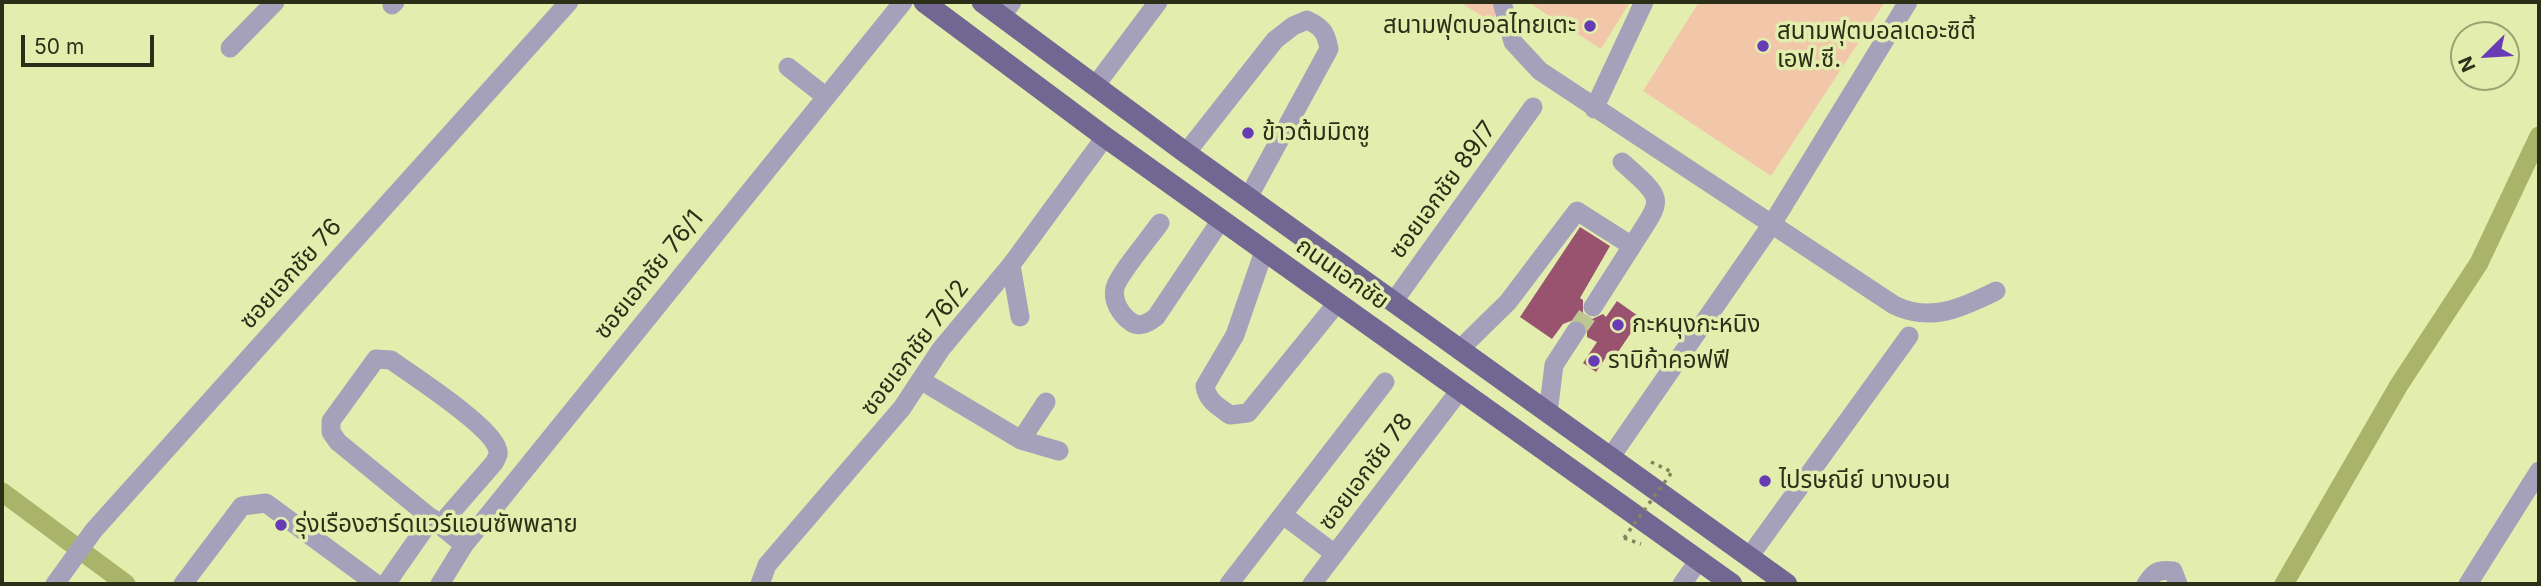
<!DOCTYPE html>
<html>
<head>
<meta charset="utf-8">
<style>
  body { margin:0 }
  #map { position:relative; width:2541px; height:586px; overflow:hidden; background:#e3edae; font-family:Inter,sans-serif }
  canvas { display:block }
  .frame { position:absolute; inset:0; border:4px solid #2c2f17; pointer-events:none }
  .north { position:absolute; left:2450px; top:21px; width:70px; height:70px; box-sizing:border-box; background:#e3edae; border:2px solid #9aa172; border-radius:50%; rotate:246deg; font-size:19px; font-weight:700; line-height:28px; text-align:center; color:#2c2f17 }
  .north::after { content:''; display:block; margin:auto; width:24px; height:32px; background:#663bb3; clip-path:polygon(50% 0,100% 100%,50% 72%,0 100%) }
  .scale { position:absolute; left:21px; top:35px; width:133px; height:32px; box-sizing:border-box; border:4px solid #2c2f17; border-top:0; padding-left:9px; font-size:21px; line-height:24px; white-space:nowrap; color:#2c2f17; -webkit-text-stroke:5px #e3edae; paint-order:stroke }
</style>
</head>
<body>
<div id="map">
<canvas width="2541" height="586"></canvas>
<div class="frame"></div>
<div class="north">N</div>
<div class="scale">50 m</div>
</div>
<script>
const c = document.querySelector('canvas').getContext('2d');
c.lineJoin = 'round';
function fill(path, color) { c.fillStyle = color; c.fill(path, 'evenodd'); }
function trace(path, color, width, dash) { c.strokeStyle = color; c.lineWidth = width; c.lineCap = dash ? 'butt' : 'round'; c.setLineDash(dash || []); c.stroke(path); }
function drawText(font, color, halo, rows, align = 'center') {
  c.font = font + ' Inter,"Noto Sans Thai",sans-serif'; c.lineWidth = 7; c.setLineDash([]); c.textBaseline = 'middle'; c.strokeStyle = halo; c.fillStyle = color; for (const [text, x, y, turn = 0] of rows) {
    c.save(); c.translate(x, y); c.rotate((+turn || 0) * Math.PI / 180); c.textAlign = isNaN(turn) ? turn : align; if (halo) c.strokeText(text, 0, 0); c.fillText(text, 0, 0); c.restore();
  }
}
fill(new Path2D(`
  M1460 2H1504L1491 22Z
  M1528 2H1630L1601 49Z
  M1699 2H1885L1771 176 1643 91Z`), '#f2c6a9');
trace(new Path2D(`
  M2 492 126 584
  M2284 584 2399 385 2479 263 2539 136`), '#a9b369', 19);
fill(new Path2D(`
  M1580 227 1610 246 1580 298 1583 300V313L1592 319 1603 314 1606 317 1617 301 1641 318 1614 358 1608 354 1596 372 1583 363 1597 342 1587 337V326L1583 321 1576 319 1563 324 1552 339 1520 317Z`), '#99536f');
trace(new Path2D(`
  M1576 331 1593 307`), '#bec790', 19, [19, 10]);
trace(new Path2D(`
  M1651 462 1672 472
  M1624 538 1641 544`), '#80865c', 3.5, [3.5, 5]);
trace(new Path2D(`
  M1502 2 1513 42 1540 71 1894 305C1930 323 1962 308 1996 291
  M392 5 395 2
  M1002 16 1012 2
  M230 48 275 2
  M788 67 825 96
  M1095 86 1158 2
  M1594 109 1644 2
  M1186 153 1275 40 1293 26 1307 20C1322 27 1326 32 1329 49L1249 196
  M1622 162C1667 202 1663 197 1632 246
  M1160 223C1151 236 1118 275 1115 288 1112 301 1121 315 1131 322 1140 328 1148 323 1156 317L1221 220
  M1264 251 1235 335 1205 386C1207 401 1219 407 1230 415L1248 413 1337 303
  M1011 265 1020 317
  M1394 301 1533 107
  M1459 350 1508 302 1577 211 1632 246 1593 307
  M922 381 1021 440 1059 451
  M1548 413 1554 365 1576 331
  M1021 440 1046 402
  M1610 458 1772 224 1908 2
  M1283 515 1335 554
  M440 525 494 463C497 457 500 454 497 448 490 425 413 376 391 360L376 359 331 421V432L338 442 464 545
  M1749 557 1909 336
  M55 584 94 530 569 2
  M183 584 242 506 266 503 376 584
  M386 584 432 518
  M440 584 464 545 903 2
  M760 584 767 565 902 408 941 349 1011 265 1105 137
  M1229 584 1385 382
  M1312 584 1460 390
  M1682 584 1699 560
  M2146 584C2154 572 2158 569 2173 571L2178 584
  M2468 584 2539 471`), '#a6a1ba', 19);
trace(new Path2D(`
  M924 2 1105 137 1732 584
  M982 2 1186 153 1787 584`), '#726793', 21);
trace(new Path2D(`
  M1624 538 1672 472`), '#80865c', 3.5, [3.5, 5]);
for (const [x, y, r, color] of [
  [1590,26,7,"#663bb3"],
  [1763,46,7,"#663bb3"],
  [1248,133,7,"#663bb3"],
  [1618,325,7,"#663bb3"],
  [1594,361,7,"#663bb3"],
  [1765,481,7,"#663bb3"],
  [281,525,7,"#663bb3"]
]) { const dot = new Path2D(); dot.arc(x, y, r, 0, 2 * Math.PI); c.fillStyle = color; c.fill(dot); trace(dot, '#e3edae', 2.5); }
drawText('24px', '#2c2f17', '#e3edae', [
  ["สนามฟุตบอลไทยเตะ",1576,26,"right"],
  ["สนามฟุตบอลเดอะซิตี้",1777,32],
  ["เอฟ.ซี.",1777,60],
  ["ข้าวต้มมิตซู",1262,133],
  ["กะหนุงกะหนิง",1632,325],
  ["ราบิก้าคอฟฟี",1608,361],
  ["ไปรษณีย์ บางบอน",1779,481],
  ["รุ่งเรืองฮาร์ดแวร์แอนซัพพลาย",295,525]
], 'left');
drawText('24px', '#2c2f17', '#e3edae', [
  ["ซอยเอกชัย 89/7",1443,190,-54],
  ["ซอยเอกชัย 76",291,274,-48],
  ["ถนนเอกชัย",1342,274,35],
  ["ซอยเอกชัย 76/1",649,275,-51],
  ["ซอยเอกชัย 76/2",915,348,-53],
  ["ซอยเอกชัย 78",1366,472,-53]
]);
</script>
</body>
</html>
